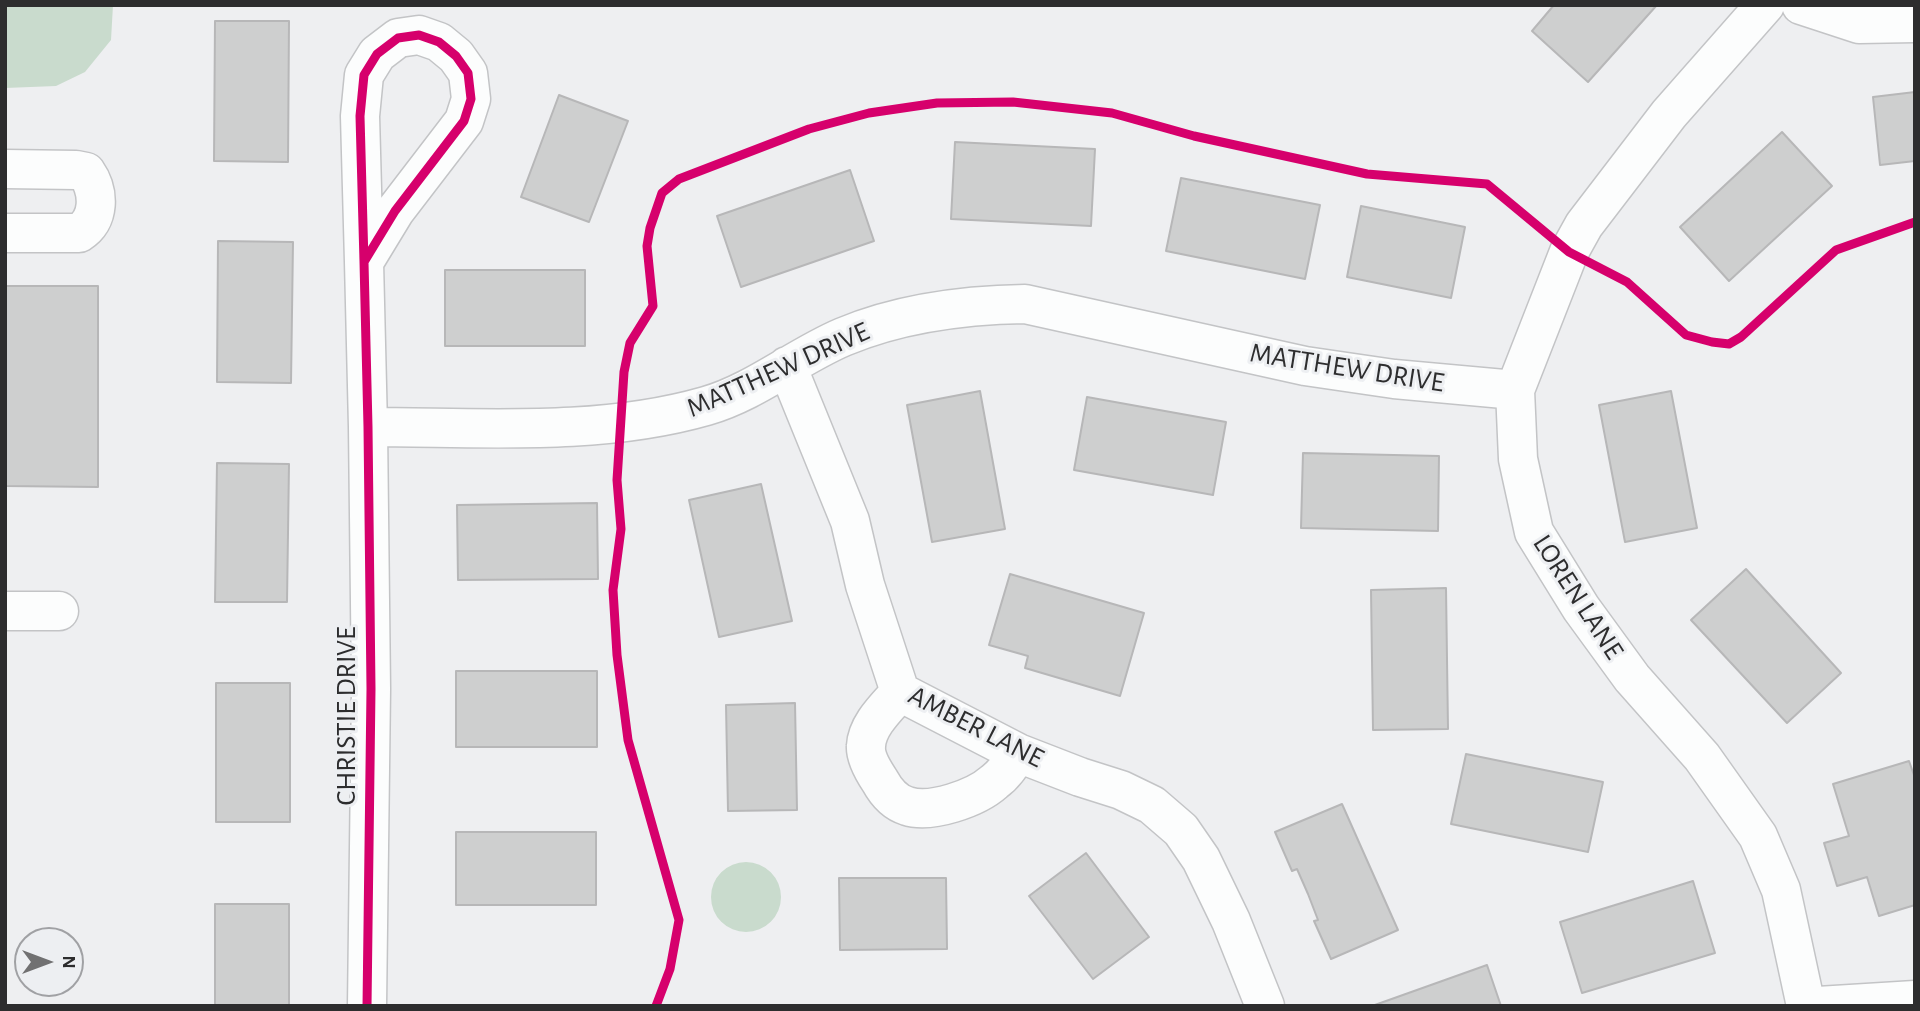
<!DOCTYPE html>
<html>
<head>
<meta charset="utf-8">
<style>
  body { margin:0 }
  #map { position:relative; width:1920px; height:1011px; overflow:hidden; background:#eeeff1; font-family:"Alegreya Sans",sans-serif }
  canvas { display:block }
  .frame { position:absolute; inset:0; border:7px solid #2d2d2e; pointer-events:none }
  .north { position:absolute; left:14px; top:927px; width:70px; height:70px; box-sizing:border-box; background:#edeff2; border:2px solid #a0a1a4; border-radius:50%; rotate:90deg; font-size:19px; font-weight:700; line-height:28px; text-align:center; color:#2d2d2e }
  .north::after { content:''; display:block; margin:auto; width:24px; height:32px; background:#717172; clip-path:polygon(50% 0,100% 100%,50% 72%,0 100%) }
</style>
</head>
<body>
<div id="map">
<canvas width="1920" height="1011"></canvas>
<div class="frame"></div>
<div class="north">N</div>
</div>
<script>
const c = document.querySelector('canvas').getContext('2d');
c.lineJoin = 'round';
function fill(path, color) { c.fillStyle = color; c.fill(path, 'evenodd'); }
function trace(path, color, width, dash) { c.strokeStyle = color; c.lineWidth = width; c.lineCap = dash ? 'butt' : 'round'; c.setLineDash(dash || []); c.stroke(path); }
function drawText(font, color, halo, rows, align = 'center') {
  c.font = font + ' "Alegreya Sans",sans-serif'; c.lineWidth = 6; c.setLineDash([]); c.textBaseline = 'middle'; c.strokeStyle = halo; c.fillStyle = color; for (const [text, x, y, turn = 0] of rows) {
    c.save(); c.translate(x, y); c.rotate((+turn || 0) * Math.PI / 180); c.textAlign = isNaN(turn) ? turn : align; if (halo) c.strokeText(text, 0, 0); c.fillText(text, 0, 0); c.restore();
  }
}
fill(new Path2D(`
  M5 5H113L111 40 85 72 56 86 5 88Z
  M711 897a35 35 0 1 1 70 0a35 35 0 1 1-70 0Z`), '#c9dbcd');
const building = new Path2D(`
  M1554 5H1657L1588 82 1532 31Z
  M215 21H289L288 162 214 161Z
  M1915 92V161L1880 165 1873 97Z
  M559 95 628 121 589 222 521 197Z
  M1782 132 1832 186 1729 281 1680 227Z
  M955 142 1095 149 1091 226 951 219Z
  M850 170 874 241 741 287 717 216Z
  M1181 178 1320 205 1305 279 1166 251Z
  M1361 206 1465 227 1451 298 1347 277Z
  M218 241 293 242 291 383 217 382Z
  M445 270H585V346H445Z
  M5 286H98V487L5 486Z
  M980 391 1005 529 932 542 907 405Z
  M1671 391 1697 528 1625 542 1599 405Z
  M1087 397 1226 422 1213 495 1074 470Z
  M1303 453 1439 456 1438 531 1301 528Z
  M217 463 289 464 287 602H215Z
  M761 484 792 621 719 637 689 500Z
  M597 503 598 579 458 580 457 505Z
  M1746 569 1841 673 1787 723 1691 620Z
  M1010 574 1144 613 1120 696 1025 668 1028 656 989 645Z
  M1446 588 1448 729 1373 730 1371 590Z
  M456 671H597V747H456Z
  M216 683H290V822H216Z
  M795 703 797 810 728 811 726 705Z
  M1466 754 1603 782 1588 852 1451 824Z
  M1909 761 1915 778V905L1879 916 1867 877 1837 886 1824 843 1849 836 1833 784Z
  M1342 804 1398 930 1331 959 1314 921 1318 920 1308 894 1297 869 1292 871 1275 832Z
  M456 832H596V905H456Z
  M1086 853 1149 937 1093 979 1029 896Z
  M839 878H946L947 949 840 950Z
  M1693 881 1715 953 1582 993 1560 922Z
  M215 904H289V1006H215Z
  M1487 965 1501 1006H1372Z`);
fill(building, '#cecfcf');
trace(building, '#b7b7b8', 2);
const minor = new Path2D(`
  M1765 5 1669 114 1584 225 1569 252 1515 390 1518 459 1534 532 1581 608 1632 678 1702 757 1758 836 1781 890 1806 1006
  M1801 5 1859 24 1915 23
  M5 169 76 170 86 172C100 192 100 220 79 233H5
  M364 262 395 211 464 121 471 99 468 73 456 56 439 42 419 35 398 38 377 54 364 75 360 116 364 262 368 427 371 689 367 1006
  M787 366 850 521 865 585 900 692 1018 753 1080 777 1121 790 1152 805 1181 830 1201 859 1231 921 1265 1006
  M368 427C480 427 598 437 706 406 755 392 796 357 843 337 900 313 964 305 1025 304L1305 366 1394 379 1515 390
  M5 611H59
  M900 692C887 707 867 725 866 746 865 757 874 772 880 781 886 792 894 802 907 806 931 814 976 798 994 782 1005 774 1011 764 1018 753
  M1818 1006 1915 1000`);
trace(minor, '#c3c4c6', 41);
trace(minor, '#fcfdfd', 38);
trace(new Path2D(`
  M364 262 395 211 464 121 471 99 468 73 456 56 439 42 419 35 398 38 377 54 364 75 360 116 364 262 368 427 371 689 367 1006
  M656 1006 670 969 679 920 628 740 617 655 613 590 621 529 617 480 624 372 630 343 653 306 647 246 650 228 662 193 679 179 809 129 869 113 937 103 1013 102 1112 113 1194 136 1367 174 1487 184 1569 252 1627 282 1686 335 1712 342 1729 344 1741 337 1836 250 1915 222`), '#d6006c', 9);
drawText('28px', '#2d2d2e', '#edeff2', [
  ["MATTHEW DRIVE",1347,368,9],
  ["MATTHEW DRIVE",778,370,-24],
  ["LOREN LANE",1578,597,57],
  ["CHRISTIE DRIVE",347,716,-90],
  ["AMBER LANE",976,727,27]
]);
</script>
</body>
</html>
